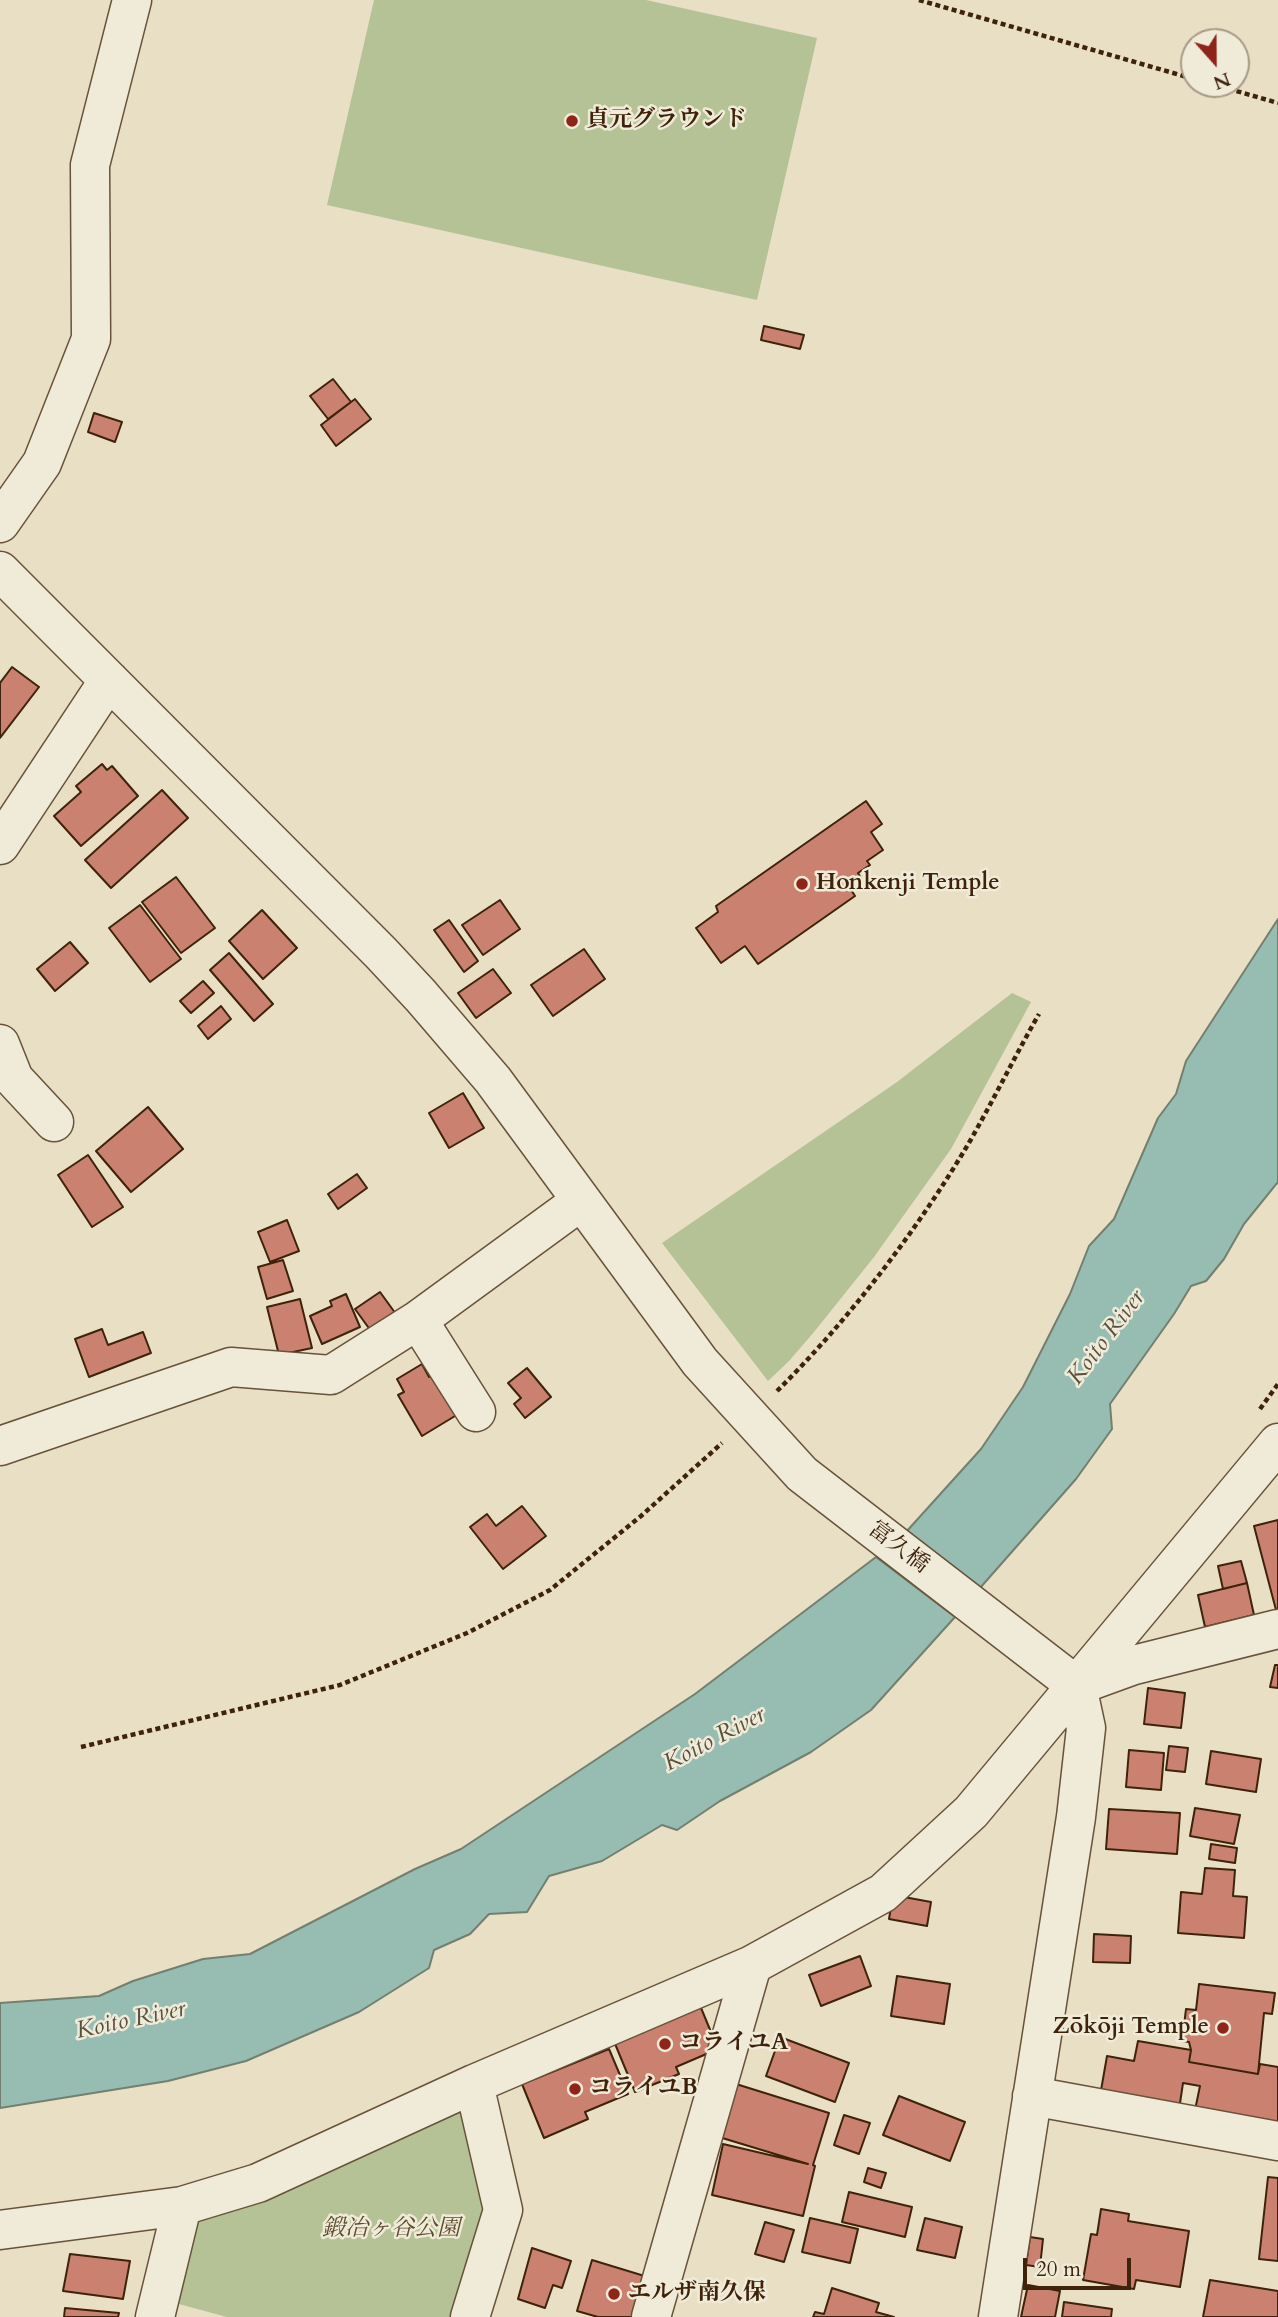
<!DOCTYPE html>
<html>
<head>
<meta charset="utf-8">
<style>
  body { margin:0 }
  #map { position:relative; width:1278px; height:2317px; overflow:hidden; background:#e8dfc5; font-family:Cardo,serif }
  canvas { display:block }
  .north { position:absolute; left:1180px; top:28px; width:70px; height:70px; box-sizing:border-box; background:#f0ead9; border:2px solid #a99a86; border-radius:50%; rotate:159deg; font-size:19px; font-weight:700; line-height:28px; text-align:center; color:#3e230a }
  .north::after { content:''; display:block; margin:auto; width:24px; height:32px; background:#8f2418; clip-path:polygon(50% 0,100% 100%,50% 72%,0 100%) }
  .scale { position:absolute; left:1023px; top:2258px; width:108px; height:32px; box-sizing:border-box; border:4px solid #3e230a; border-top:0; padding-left:9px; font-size:21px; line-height:24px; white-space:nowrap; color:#3e230a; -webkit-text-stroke:5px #f0ead9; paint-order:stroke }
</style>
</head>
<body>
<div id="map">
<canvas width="1278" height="2317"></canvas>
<div class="north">N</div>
<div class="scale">20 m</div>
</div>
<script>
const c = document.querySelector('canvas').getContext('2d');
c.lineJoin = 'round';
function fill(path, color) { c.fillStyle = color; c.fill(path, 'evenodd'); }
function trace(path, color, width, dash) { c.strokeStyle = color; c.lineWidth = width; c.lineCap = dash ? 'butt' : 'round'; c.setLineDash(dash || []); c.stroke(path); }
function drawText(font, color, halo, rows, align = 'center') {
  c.font = font + ' Cardo,"Noto Serif JP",serif'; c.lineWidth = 5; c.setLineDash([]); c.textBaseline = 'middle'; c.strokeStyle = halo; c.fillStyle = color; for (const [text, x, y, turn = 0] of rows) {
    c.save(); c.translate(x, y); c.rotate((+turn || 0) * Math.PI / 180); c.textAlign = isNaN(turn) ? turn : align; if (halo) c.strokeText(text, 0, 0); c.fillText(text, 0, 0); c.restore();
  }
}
fill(new Path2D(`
  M374 0H646L817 38 757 300 327 205Z
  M1012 993 1031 1002 951 1149 874 1257 814 1332 789 1361 768 1381 662 1243 897 1082Z
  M451 2106 470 2117 491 2200 455 2317H227L175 2303 190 2227 210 2211Z`), '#b5c295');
const water = new Path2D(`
  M1278 919V1182L1244 1224 1224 1259 1206 1281 1191 1286 1174 1314 1110 1404 1112 1429 1076 1479 980 1588 906 1532 981 1449 1023 1387 1070 1294 1089 1246 1114 1219 1158 1118 1176 1094 1186 1061Z
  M876 1557 955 1617 871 1710 811 1752 720 1801 677 1830 662 1825 602 1861 549 1876 527 1912 489 1914 470 1934 434 1950 429 1968 359 2012 246 2061 168 2081 0 2108V2003L99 1996 133 1981 203 1959 250 1954 415 1869 461 1849 695 1694Z`);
fill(water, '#97bdb2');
trace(water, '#737f6f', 2);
const building = new Path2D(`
  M764 326 804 335 800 349 761 340Z
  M333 379 351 402 328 419 310 396Z
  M355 399 371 419 336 446 321 425Z
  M94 413 122 422 115 442 88 432Z
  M12 667 39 687 0 738V683Z
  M102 764 107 770 112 766 138 796 81 846 54 816 81 792 76 786Z
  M162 790 188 818 111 888 85 860Z
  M866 801 882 824 871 832 883 850 867 861 870 865 858 873 862 880 850 888 855 896 758 964 745 946 721 963 696 928 718 912 716 906Z
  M176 877 215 928 181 953 142 902Z
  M500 900 520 929 483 955 462 925Z
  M140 905 181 959 150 982 109 928Z
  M262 910 297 948 263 979 229 941Z
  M449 920 478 961 464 972 434 930Z
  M70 942 88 963 55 991 37 969Z
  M584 949 605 979 553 1016 531 985Z
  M229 953 273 1004 254 1021 210 970Z
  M493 969 511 993 476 1018 458 993Z
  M203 981 214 993 191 1013 180 1001Z
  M221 1006 231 1019 208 1039 198 1026Z
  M463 1093 484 1128 449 1148 429 1113Z
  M148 1107 183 1149 131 1192 96 1151Z
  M88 1155 123 1207 92 1227 58 1175Z
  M357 1174 367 1188 338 1209 328 1194Z
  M287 1220 299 1251 270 1262 258 1232Z
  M283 1260 293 1291 267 1299 258 1267Z
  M380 1292 401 1321 376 1338 355 1309Z
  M346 1294 360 1327 322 1344 310 1316 332 1306 330 1301Z
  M300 1299 312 1348 279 1355 267 1307Z
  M102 1329 108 1345 143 1332 151 1353 89 1377 75 1339Z
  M422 1364 429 1377 435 1373 460 1413 422 1436 398 1395 404 1392 397 1379Z
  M527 1368 551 1397 525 1418 514 1404 521 1398 508 1383Z
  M522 1506 546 1536 503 1569 470 1527 487 1514 496 1526Z
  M1278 1520V1610H1276L1254 1526Z
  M1241 1561 1247 1583 1223 1589 1218 1566Z
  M1247 1583 1254 1615 1205 1627 1198 1595Z
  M1275 1665H1278V1688L1270 1687Z
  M1148 1688 1185 1693 1181 1728 1144 1724Z
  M1169 1746 1188 1748 1185 1772 1166 1770Z
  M1129 1750 1164 1753 1161 1790 1126 1787Z
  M1211 1751 1261 1759 1256 1792 1206 1784Z
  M1195 1808 1240 1815 1234 1844 1190 1836Z
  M1109 1809 1180 1813 1177 1854 1106 1849Z
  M1211 1844 1237 1848 1235 1863 1209 1859Z
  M1205 1868 1235 1870 1233 1896 1247 1897 1244 1938 1178 1933 1181 1892 1202 1894Z
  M893 1895 931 1902 927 1926 889 1919Z
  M1094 1934 1131 1936 1130 1963 1093 1962Z
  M860 1956 871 1986 821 2006 809 1975Z
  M897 1976 950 1984 944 2024 891 2016Z
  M1199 1984 1275 1993 1272 2014 1264 2013 1258 2074 1189 2062 1191 2050 1189 2042 1182 2041 1186 2009 1196 2010Z
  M699 2003 718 2049 676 2067 679 2074 635 2092 613 2039Z
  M780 2037 849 2063 835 2102 766 2076Z
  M1138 2041 1191 2050 1189 2062 1258 2074 1260 2064 1278 2067V2125L1194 2115 1200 2086 1183 2083 1179 2110 1100 2096 1107 2056 1134 2061Z
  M609 2049 628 2094 585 2112 588 2119 544 2138 522 2084Z
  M736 2084 829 2113 813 2165 815 2166 803 2216 712 2195 723 2144 808 2164 719 2137Z
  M899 2096 965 2122 950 2161 883 2135Z
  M844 2115 870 2123 859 2154 834 2145Z
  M868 2168 886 2173 881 2188 864 2182Z
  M1268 2177 1278 2178V2261L1259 2259Z
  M849 2192 912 2207 905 2237 842 2222Z
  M1101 2209 1129 2214 1128 2221 1189 2231 1180 2287 1136 2280 1134 2289 1083 2280 1091 2234 1097 2235Z
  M810 2218 858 2229 850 2263 802 2252Z
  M925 2218 962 2227 955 2258 917 2250Z
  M765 2222 794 2230 784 2262 755 2254Z
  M1030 2237 1043 2239 1040 2267 1026 2265Z
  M532 2248 571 2261 562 2288 553 2285 545 2308 518 2299Z
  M70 2254 130 2261 123 2299 63 2291Z
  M592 2260 651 2278 640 2317H598L577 2311Z
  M1210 2280 1278 2291V2317H1203Z
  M1028 2285 1060 2291 1055 2317H1021Z
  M832 2288 879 2303 876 2312 894 2317H813L815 2312 824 2314Z
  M1064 2302 1112 2309 1111 2317H1062Z
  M65 2308 119 2313 118 2317H64Z`);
fill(building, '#cb8170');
trace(building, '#3e230a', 2);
const minor = new Path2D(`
  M0 523 42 463 91 339 90 165 132 0
  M0 571 381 953 421 996 493 1080 700 1362 802 1474 1077 1686 1086 1728 1076 1817 998 2317
  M0 845 109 680
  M0 1044 14 1079 54 1122
  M418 1320 476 1412
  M0 1446 231 1367 331 1375 418 1320 581 1201
  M1079 1685 1134 1665 1278 1629
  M1032 2096 1278 2141
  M0 2230 182 2206 258 2183 474 2084 752 1965 883 1893 971 1812 1278 1443
  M155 2317 182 2206
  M470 2317 503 2210 474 2084
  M651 2317 752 1965`);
trace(minor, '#685239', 41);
trace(new Path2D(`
  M919 0 1194 79
  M1212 84 1278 103
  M777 1391C848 1321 919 1228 970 1141 994 1099 1015 1056 1039 1014
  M1260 1409 1278 1384
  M81 1747 340 1685 467 1633 550 1590 641 1516 722 1443`), '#3e230a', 4.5, [5, 3.5]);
trace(minor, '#f0ead9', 38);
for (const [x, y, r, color] of [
  [572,121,7,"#8f2418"],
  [802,884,7,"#8f2418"],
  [1223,2028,7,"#8f2418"],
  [665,2044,7,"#8f2418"],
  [575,2089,7,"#8f2418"],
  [614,2294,7,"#8f2418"]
]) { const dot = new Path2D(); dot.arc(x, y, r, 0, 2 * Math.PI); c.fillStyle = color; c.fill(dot); trace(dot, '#f0ead9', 2.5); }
drawText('bold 23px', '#3e230a', '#f0ead9', [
  ["貞元グラウンド",586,121],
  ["Honkenji Temple",816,884],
  ["Zōkōji Temple",1209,2028,"right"],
  ["コライユA",679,2044],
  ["コライユB",589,2089],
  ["エルザ南久保",628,2294]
], 'left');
drawText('23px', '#3e230a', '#f0ead9', [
  ["富久橋",898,1548,37]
]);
drawText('italic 23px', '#5c4b2d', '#f0ead9', [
  ["鍛冶ヶ谷公園",391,2230]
]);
drawText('italic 24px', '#59513c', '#f0ead9', [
  ["Koito River",1107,1338,-53],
  ["Koito River",715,1740,-28],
  ["Koito River",131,2021,-12]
]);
</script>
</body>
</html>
